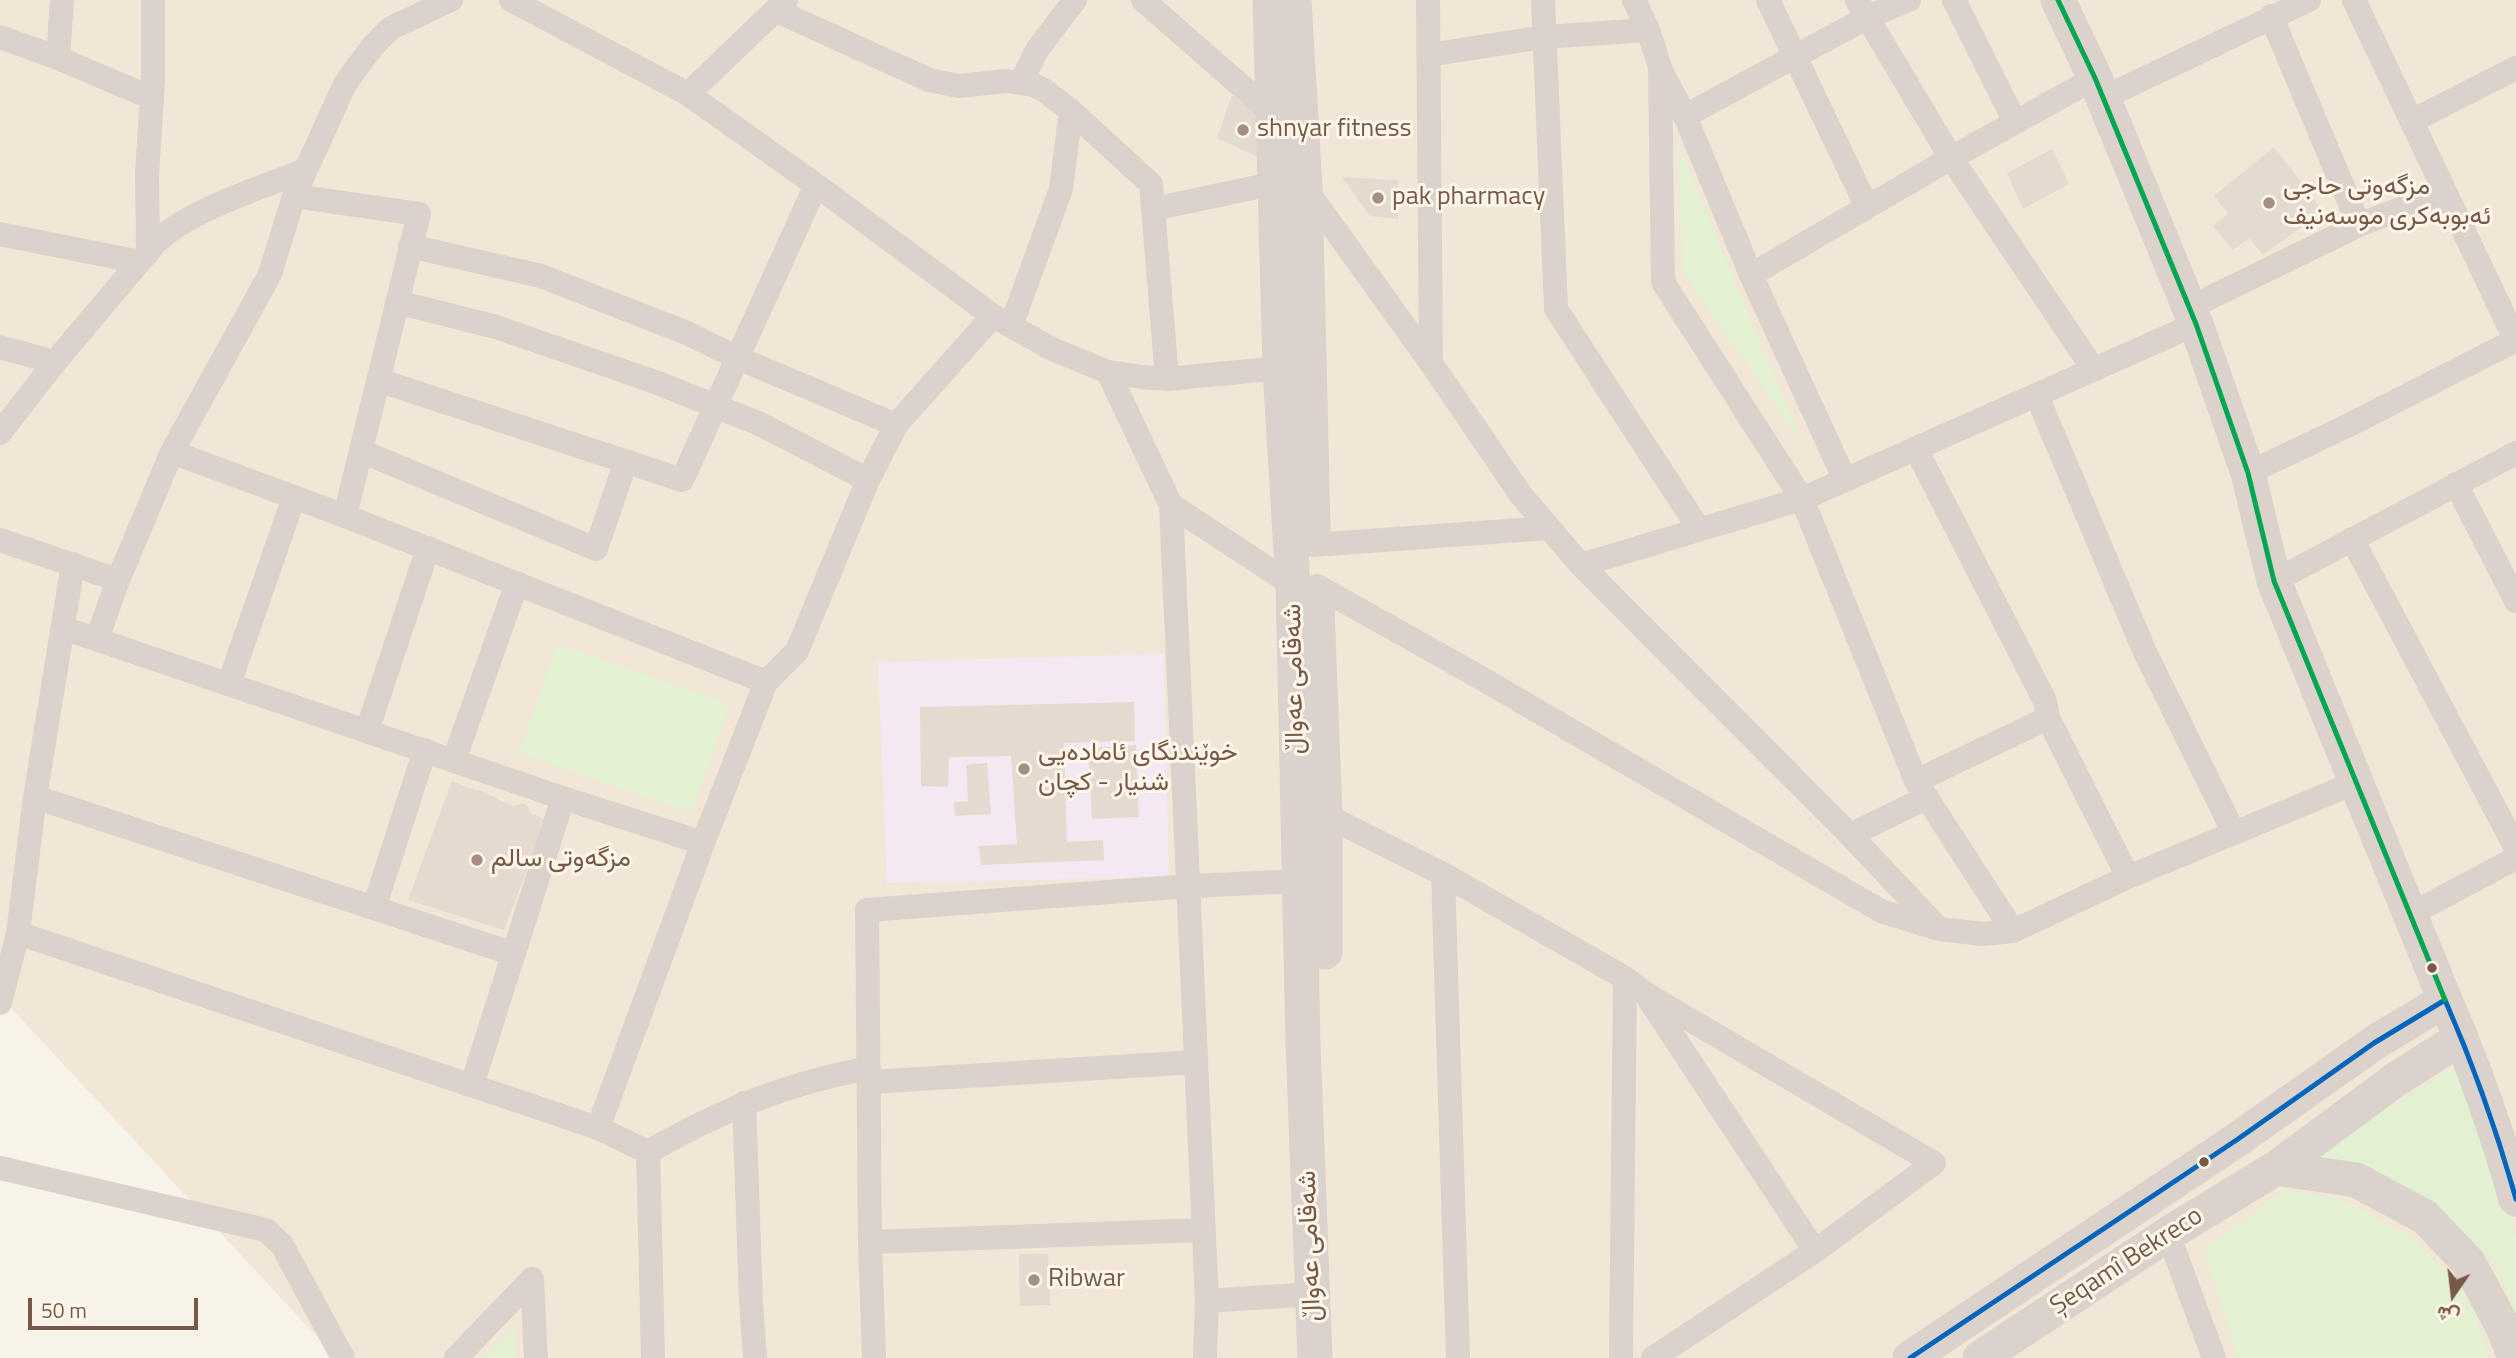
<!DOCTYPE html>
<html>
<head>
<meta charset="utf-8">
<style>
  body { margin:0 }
  #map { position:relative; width:2516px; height:1358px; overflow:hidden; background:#f8f3e9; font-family:"Titillium Web",Vazirmatn,sans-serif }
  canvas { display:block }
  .north { position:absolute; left:2418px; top:1260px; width:70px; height:70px; -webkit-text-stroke:5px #fff7eb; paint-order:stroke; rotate:194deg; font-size:19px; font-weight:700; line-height:28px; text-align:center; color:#785947 }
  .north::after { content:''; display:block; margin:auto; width:24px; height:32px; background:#785947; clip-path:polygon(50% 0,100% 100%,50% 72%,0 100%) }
  .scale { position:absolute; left:28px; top:1298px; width:170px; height:32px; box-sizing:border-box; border:4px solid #785947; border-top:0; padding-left:9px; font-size:21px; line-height:24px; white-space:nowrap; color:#785947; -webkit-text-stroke:5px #fff7eb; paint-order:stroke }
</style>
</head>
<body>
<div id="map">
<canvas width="2516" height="1358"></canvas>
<div class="north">ش</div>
<div class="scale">50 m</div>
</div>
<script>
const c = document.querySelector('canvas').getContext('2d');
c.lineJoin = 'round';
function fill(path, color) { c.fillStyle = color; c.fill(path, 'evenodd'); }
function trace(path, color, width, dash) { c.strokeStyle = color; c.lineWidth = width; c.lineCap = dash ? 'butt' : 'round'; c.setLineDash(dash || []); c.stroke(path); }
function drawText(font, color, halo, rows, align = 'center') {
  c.font = font + ' "Titillium Web",Vazirmatn,sans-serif'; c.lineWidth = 6; c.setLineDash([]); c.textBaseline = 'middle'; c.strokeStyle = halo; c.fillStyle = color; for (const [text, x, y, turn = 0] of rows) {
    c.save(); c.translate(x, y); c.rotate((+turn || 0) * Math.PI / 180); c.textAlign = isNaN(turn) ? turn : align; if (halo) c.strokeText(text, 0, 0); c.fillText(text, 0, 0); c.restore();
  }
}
fill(new Path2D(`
  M0 0H2516V1358H337L0 996Z`), '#f2e6d6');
fill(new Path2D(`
  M1164 654 1169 877 887 883 878 662Z`), '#f4e9f2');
fill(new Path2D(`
  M1678 144 1804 447 1683 272Z
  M557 644 730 704 692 813 519 753Z
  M2455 1066 2513 1222 2516 1237V1315L2495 1267 2451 1221 2392 1181 2312 1154Z
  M2284 1190 2343 1200 2410 1236 2469 1291 2489 1358H2238L2204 1249Z
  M515 1325 516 1358H481Z`), '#e3f0d2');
fill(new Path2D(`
  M1232 95 1265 121 1268 162 1217 138Z
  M2274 147 2323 211 2263 255 2249 238 2233 250 2213 226 2228 213 2214 196Z
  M2052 149 2069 184 2023 209 2007 173Z
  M1342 177 1398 180V219L1370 216Z
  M1134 702 1135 741 1064 743 1067 842 1103 840 1104 860 981 865 979 846 1017 844 1011 756 949 757 948 787 921 786 920 707Z
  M1136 745 1139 817 1092 819 1088 748Z
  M987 763 991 814 955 816 954 802 968 801 966 765Z
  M452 781 478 791 479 790 513 806 524 804 529 808 530 813 546 820 504 930 408 900Z
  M1019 1254H1048L1050 1305 1020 1306Z`), '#e5dad0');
trace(new Path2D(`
  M511 0 688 94 816 185 993 316 1052 349 1108 372 1142 377 1167 379 1280 368
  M1143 0 1280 120
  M1428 0 1431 363
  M1543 0 1556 309 1699 529
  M1634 0 1648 30 1660 67 1663 282 1802 499 1916 781 2013 931
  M1768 0 1867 207
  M1857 0 1951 158 2094 370
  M1954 0 2015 122
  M2354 0 2516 341
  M777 11 929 80 959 86 1006 81 1033 85 1044 90 1071 111 1151 184 1167 379
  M2271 16 2359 225
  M0 37 58 58 152 98
  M1429 55 1544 37 1648 30
  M58 58 62 0
  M1661 71 1685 116 1751 275 1845 480
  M1021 82 1037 50 1075 0
  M688 94 786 0
  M2103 98 2309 0
  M1685 116 1868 17 1909 0
  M2412 121 2516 68
  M1305 188 1431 363 1521 495 1581 565 1850 835 1938 928
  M294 196 419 214 345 516
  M1153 209 1276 183
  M0 234 140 262
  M410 246 541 276 687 333 738 358 896 425
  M148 253 147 174 153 81V0
  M1751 275 1951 158 2095 78
  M397 302 496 327 658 383 760 424 868 480
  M2189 308 2359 225 2445 192
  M1011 326 1061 189 1071 111
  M0 347 55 362
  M1108 372 1171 505 1207 1301 1205 1358
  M378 380 682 480 816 185
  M2037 396 2144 650 2234 833
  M0 433 55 362 157 241C194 208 259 189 305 170
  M1916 449 2045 701 2048 718 2128 877
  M361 451 596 549 626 461
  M172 452 345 516 766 682
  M2248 473 2349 425 2516 340
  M2456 484 2516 601
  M1171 505 1293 585
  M2352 539 2516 848
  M0 540 118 580
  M1313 545 1548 528
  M1581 565 1802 499 2196 324
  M2274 581 2516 453
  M1317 586 1474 674 1881 911 1939 929 1983 934 2013 931 2128 877 2357 782
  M63 628 563 798 703 843
  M97 639 118 580 172 452 270 274 294 196 345 84 372 47 391 28 451 0
  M229 684 294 497
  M367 731 428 548
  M454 760 517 583
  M1916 781 2048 718
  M35 797 514 954
  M1325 815 1443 874 1625 978 1646 994 1934 1163 1815 1251 1653 1358
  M1850 835 1926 798
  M1443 874 1458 1358
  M374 908 425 750
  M2411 914 2516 858
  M18 933 598 1128 648 1152
  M1650 1001 1815 1251
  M0 1003 18 933 35 797 73 564
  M870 1082 1196 1062
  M472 1085 563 798
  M744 1103 751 1301 755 1358
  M598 1128 703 843 766 682 797 651 868 480 896 425 993 316
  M648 1152C722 1110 784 1084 869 1068
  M648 1152 653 1358
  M0 1168 266 1230 282 1245 343 1358
  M2168 1234 2214 1358
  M870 1242 1202 1230
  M532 1279 536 1358
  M1207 1301 1313 1294
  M456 1358 532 1279
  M874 1358 870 1242 867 910 1190 886 1301 881
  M1621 1358 1625 978`), '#dbd2cc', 24);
trace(new Path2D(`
  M1270 0 1280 368 1293 585 1303 1043 1315 1358
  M1294 0 1305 188 1313 529
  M2058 0 2095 78 2196 324 2248 473 2274 581 2445 1000
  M1317 609 1325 815V952
  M2276 1168 2356 1180 2425 1217 2468 1262 2503 1327 2515 1358
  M1910 1358 2238 1139 2374 1043 2445 1000C2473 1064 2497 1132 2516 1199
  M1980 1358 2168 1234 2276 1168 2395 1080 2461 1038`), '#dbd2cc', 35);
trace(new Path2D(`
  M1910 1358 2238 1139 2374 1043 2445 1000C2473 1064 2497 1132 2516 1199`), '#0065bd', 5);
trace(new Path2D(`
  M2058 0 2095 78 2196 324 2248 473 2274 581 2445 1000`), '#00a651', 5);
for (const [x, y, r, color] of [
  [1243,130,7,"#a58f80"],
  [1378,198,7,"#a58f80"],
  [2269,203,7,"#a58f80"],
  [1024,769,7,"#a58f80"],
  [477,860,7,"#a58f80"],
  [2432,968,6,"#785947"],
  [2204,1162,6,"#785947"],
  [1034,1280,7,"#a58f80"]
]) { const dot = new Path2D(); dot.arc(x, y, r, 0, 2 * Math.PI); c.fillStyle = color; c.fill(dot); trace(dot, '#fff7eb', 2.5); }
drawText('26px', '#785947', '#fff7eb', [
  ["shnyar fitness",1257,130],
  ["مزگەوتی حاجی",2283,188],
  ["ئەبوبەکری موسەنیف",2283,218],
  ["pak pharmacy",1392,198],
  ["خوێندنگای ئامادەیی",1038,754],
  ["شنیار - کچان",1038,784],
  ["مزگەوتی سالم",491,860],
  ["Ribwar",1048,1280]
], 'left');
drawText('26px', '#785947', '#fff7eb', [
  ["شەقامی عەواڵ",1295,679,-91],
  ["شەقامی عەواڵ",1311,1246,-92],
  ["Şeqamî Bekreco",2127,1262,-33]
]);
</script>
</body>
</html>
